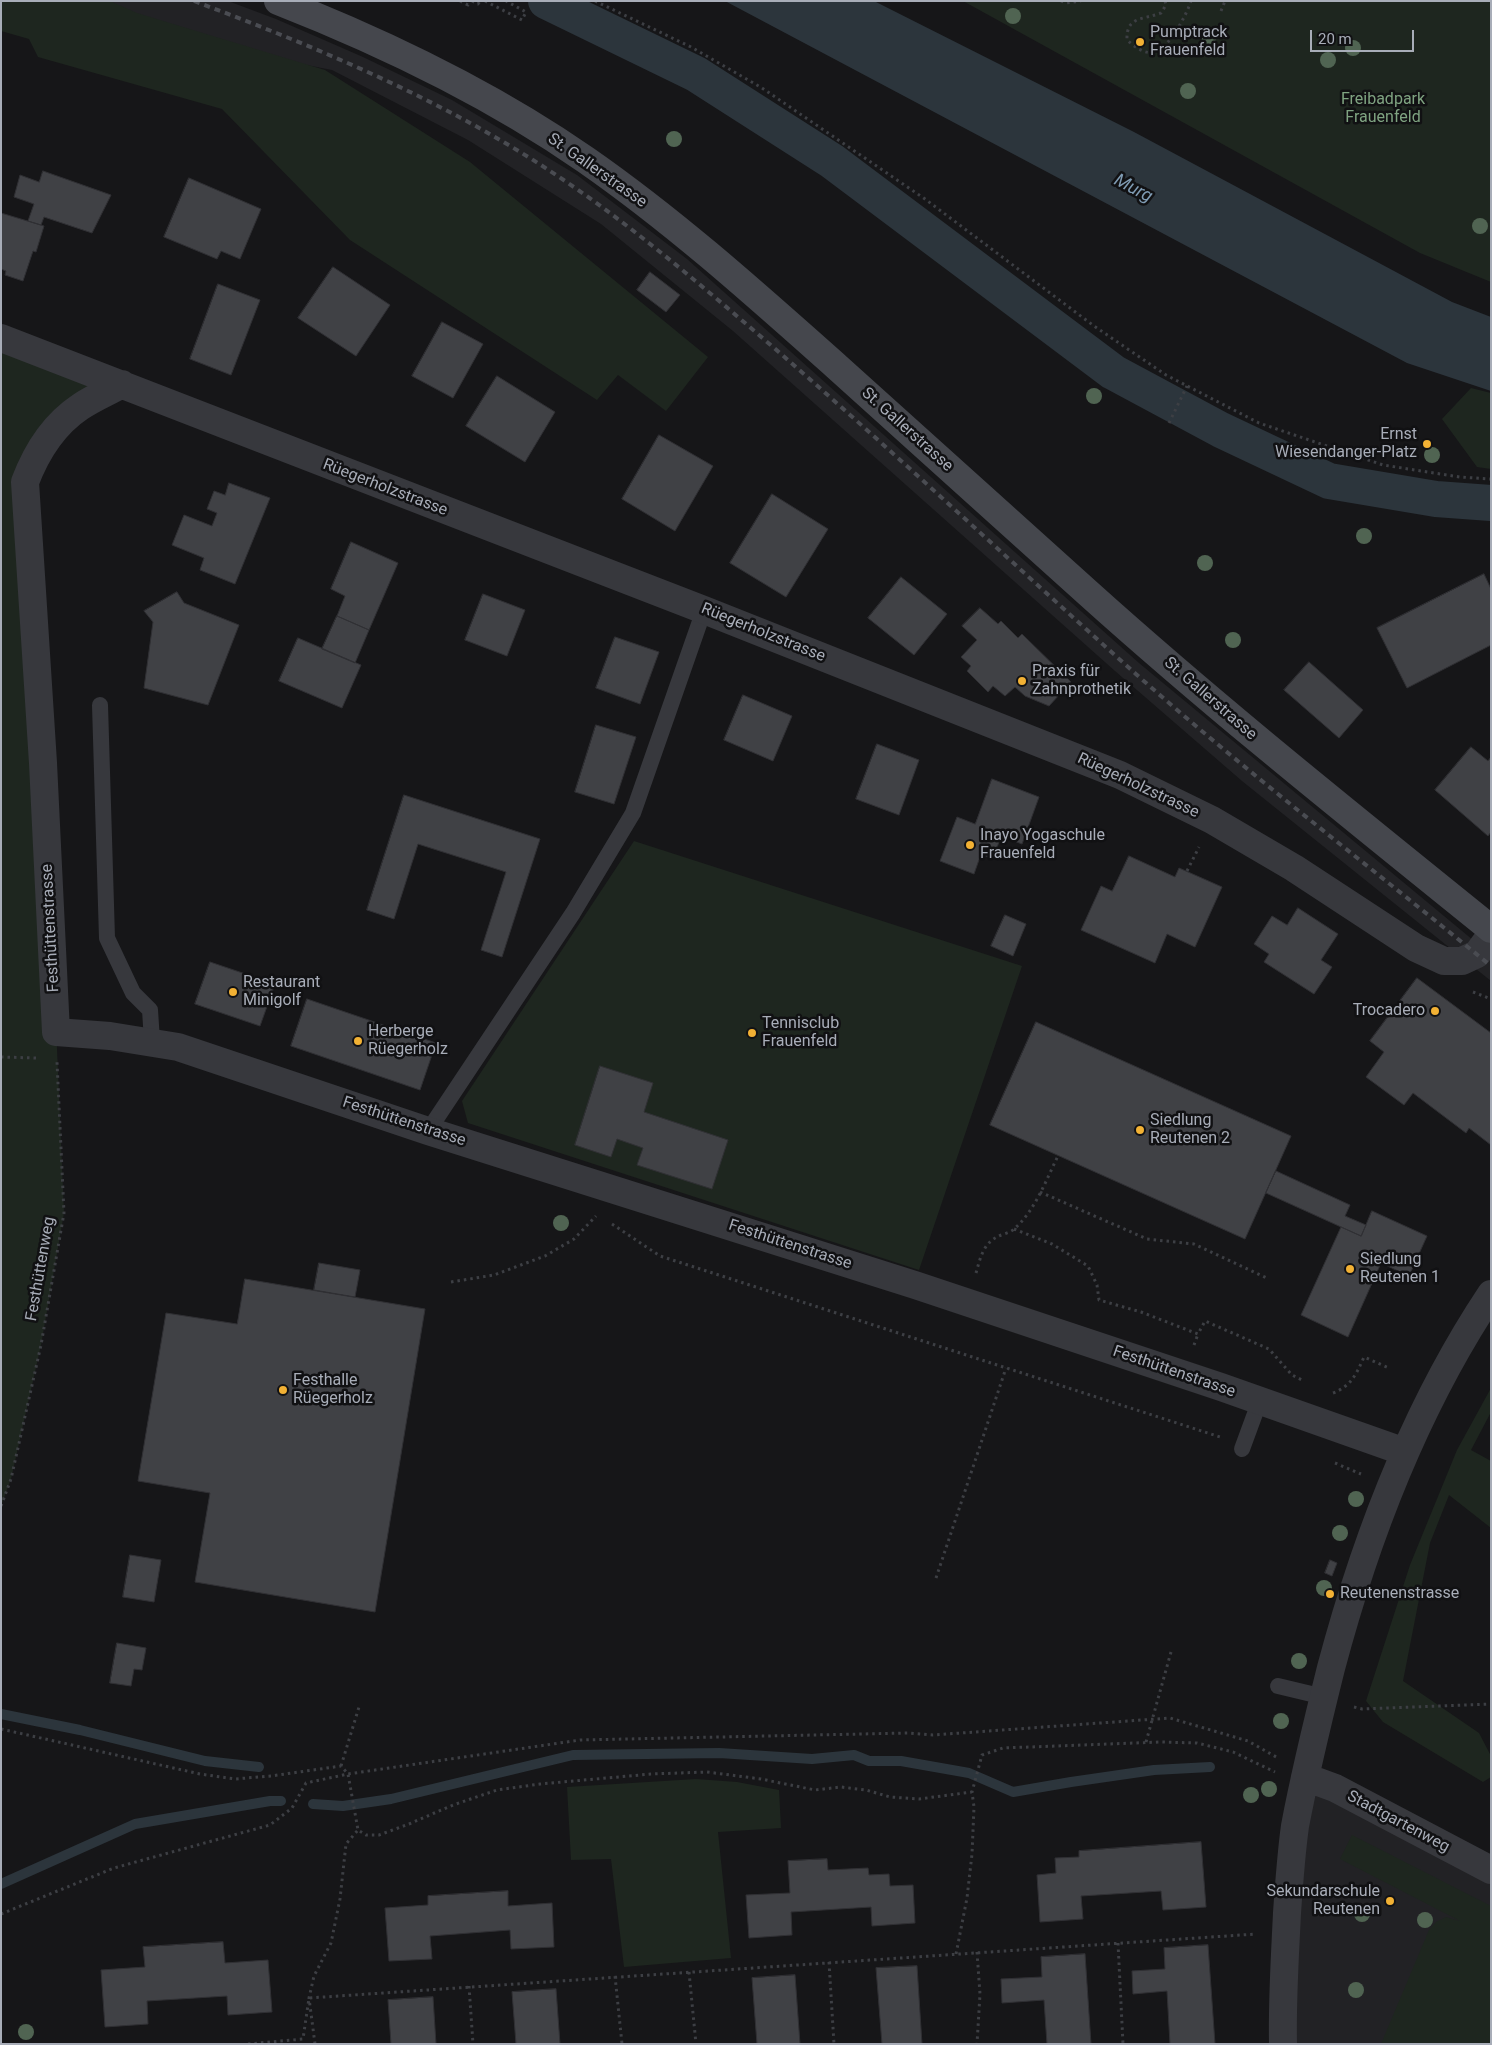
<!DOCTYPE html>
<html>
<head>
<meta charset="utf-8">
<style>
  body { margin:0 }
  #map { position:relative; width:1492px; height:2045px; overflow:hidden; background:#161618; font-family:Roboto,sans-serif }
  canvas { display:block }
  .frame { position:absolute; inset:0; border:2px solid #a8adb8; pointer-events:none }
  .scale { position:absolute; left:1310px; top:30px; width:104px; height:22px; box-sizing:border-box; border:2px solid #a8adb8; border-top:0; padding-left:6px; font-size:15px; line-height:18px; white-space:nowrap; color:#a8adb8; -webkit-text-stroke:4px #111113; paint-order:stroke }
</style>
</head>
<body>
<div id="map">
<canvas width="1492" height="2045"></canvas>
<div class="frame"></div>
<div class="scale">20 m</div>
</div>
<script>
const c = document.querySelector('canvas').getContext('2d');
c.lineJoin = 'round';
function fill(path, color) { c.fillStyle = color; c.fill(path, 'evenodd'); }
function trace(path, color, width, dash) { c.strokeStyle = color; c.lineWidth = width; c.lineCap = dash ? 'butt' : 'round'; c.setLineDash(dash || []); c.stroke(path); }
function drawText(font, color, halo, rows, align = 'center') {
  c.font = font + ' Roboto,sans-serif'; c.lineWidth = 5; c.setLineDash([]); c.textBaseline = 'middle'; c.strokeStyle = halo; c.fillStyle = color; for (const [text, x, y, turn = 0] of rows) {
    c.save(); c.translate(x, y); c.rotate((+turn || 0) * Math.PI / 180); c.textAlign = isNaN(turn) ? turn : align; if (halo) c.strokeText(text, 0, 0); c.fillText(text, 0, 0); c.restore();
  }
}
fill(new Path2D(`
  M102 1H228L276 19 363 57 452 100 577 175 687 259 1139 663 1491 955V981L1242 781 1115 671 733 331 601 224 468 140 332 70 224 49Z
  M1305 1777 1491 1870V2044H1283Z`), '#222225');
fill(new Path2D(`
  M1 1H110L137 13 325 70 470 162 708 357 666 411 618 375 597 400 350 240 222 109 38 57 29 39 1 31Z
  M963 1H1491V282L1420 253Z
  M1 338 122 384 32 462 64 1213 41 1345 11 1479 1 1506Z
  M1471 388 1491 393V469L1477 467 1442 419Z
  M634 841 1022 966 919 1270 468 1123 462 1101Z
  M1491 1388V1412L1471 1450 1491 1461V1528L1449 1495 1430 1543 1403 1681 1479 1733 1491 1756V1777L1483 1782 1383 1722 1366 1701 1410 1565 1457 1450Z
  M696 1779 737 1782 779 1790 781 1828 718 1832 731 1958 624 1967 611 1859 571 1860 567 1787Z
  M1352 1835 1491 1906V2044H1381L1429 1930 1436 1922 1446 1917 1460 1921 1340 1859Z`), '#1e261f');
fill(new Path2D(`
  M725 1H874L1134 132 1452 302 1491 317V391L1407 363Z`), '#2c353c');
trace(new Path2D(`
  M1 1714 80 1730 205 1761 259 1767
  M313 1804 343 1806 391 1799 573 1755 719 1753 812 1759 854 1755 869 1761H901L969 1773 1013 1792 1071 1782 1154 1770 1210 1767
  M1 1884 135 1824 270 1801H281`), '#2c353c', 10);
trace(new Path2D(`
  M546 1 696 74 832 161 1113 372 1221 430 1329 481 1436 499 1491 503`), '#2c353c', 36);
const building = new Path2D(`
  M43 171 111 195 92 233 44 217 41 225 28 221 34 204 14 197 20 175 39 182Z
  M189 178 261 209 240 259 221 251 217 259 164 237Z
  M1 213 44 226 36 252 33 251 23 281 5 275 6 271 1 269Z
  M333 267 390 305 356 356 298 318Z
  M650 272 680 295 666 312 637 290Z
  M218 284 260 300 231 375 190 359Z
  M442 322 483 344 453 398 412 376Z
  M497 376 555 412 525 462 466 426Z
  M659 435 713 466 675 531 622 499Z
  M229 483 270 498 235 584 200 570 204 558 172 545 184 515 212 526 217 513 207 509 214 491 225 495Z
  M772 494 828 529 786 597 730 563Z
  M351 542 398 563 369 630 337 616 345 596 331 589Z
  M1484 574 1491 589V645L1407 688 1377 628Z
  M901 577 947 614 914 655 868 618Z
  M177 592 184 603 239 625 208 705 144 688 153 622 144 611Z
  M483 594 525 610 507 656 465 640Z
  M980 608 998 624 1001 621 1018 638 1022 634 1071 682 1049 706 1025 696 1015 687 1005 696 993 686 988 692 967 671 971 666 961 657 977 640 962 626Z
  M337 616 369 630 355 663 322 649Z
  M615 637 659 652 640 704 596 688Z
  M298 638 361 665 342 708 279 681Z
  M1309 662 1363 710 1339 738 1284 690Z
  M743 695 792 716 773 761 724 740Z
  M596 725 636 737 614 804 575 792Z
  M877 744 919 760 899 815 856 799Z
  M1471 747 1488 761 1491 757V832L1488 836 1435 790Z
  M992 779 1039 797 1022 844 1001 836 993 859 981 854 974 874 940 861 957 817 975 824Z
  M404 795 540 839 502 957 481 950 506 872 418 844 394 919 367 910Z
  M1129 856 1175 877 1179 868 1222 887 1195 947 1167 934 1155 963 1081 930 1101 886 1112 891Z
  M1298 908 1338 934 1321 960 1332 967 1314 994 1264 962 1269 954 1254 944 1272 916 1287 925Z
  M1005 915 1026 924 1013 956 991 946Z
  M210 962 275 984 260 1026 195 1004Z
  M1417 978 1491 1033V1145L1469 1128 1466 1133 1413 1093 1404 1105 1366 1077 1384 1052 1370 1041Z
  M307 999 436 1043 420 1090 291 1046Z
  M1036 1022 1291 1136 1245 1239 990 1125Z
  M600 1066 653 1083 644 1112 728 1140 712 1189 637 1165 643 1148 617 1139 611 1157 575 1145Z
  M1276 1171 1350 1205 1345 1216 1366 1225 1361 1236 1266 1193Z
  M1372 1211 1427 1236 1409 1276 1381 1263 1348 1337 1301 1315 1341 1227 1361 1236Z
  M319 1263 360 1270 355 1297 314 1290Z
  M245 1279 425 1309 375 1612 195 1582 210 1493 138 1481 166 1313 237 1324Z
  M130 1555 161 1560 154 1602 123 1597Z
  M1330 1560 1337 1563 1332 1576 1325 1573Z
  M117 1643 146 1648 142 1670 134 1669 131 1686 110 1683Z
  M1201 1842 1206 1907 1163 1910 1161 1891 1081 1896 1083 1919 1040 1922 1037 1875 1056 1873 1055 1858 1079 1857V1851Z
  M827 1859 828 1870 868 1868 869 1875 889 1874 890 1886 913 1885 915 1923 872 1926 871 1907 791 1912 792 1935 749 1938 746 1895 790 1893 788 1861Z
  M508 1891V1906L552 1903 554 1947 511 1949 510 1930 430 1936 432 1959 389 1961 385 1908 428 1905V1896Z
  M223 1942 225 1963 268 1960 272 2012 228 2015 227 1996 147 2001 148 2024 105 2027 101 1970 145 1967 143 1947Z
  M1208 1945 1215 2044H1170L1167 1991 1133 1994 1132 1971 1165 1969 1164 1948Z
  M1085 1954 1091 2044H1047L1044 2000 1002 2003 1001 1979 1042 1977 1041 1957Z
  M917 1966 922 2044H882L876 1968Z
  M795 1975 800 2044H757L752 1978Z
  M556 1989 560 2044H516L512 1992Z
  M433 1997 436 2044H391L388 2000Z`);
fill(building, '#404145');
trace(building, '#303034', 1);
trace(new Path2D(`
  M460 1 468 5 470 1
  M472 1 478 4 480 1
  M485 1 522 20 526 12 506 1
  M595 1 691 47 762 88 925 199 1094 326 1166 375 1259 423 1383 465 1460 477 1491 479
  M1061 1 1066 3 1081 1
  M1165 1 1166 5 1161 13C1143 20 1126 16 1127 40 1134 46 1144 55 1155 52 1169 48 1187 14 1191 1
  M1221 11 1225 1
  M1169 423 1187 386
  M1187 871 1199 847
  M1473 992 1491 999
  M1 1057 36 1058
  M1040 1192 1147 1239 1194 1244 1269 1279
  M612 1224 660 1256 1220 1437
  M1014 1229 1052 1244 1088 1266 1097 1285 1099 1300 1141 1312 1198 1334 1205 1321 1269 1349 1292 1375 1302 1380
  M976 1273C980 1259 983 1244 997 1237 1002 1234 1010 1233 1014 1229 1035 1211 1046 1180 1058 1156
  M451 1282 494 1275 545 1256 574 1239 596 1216
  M1194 1345 1198 1334
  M1333 1393C1351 1386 1356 1375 1364 1357L1389 1368
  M1335 1463 1361 1474
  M1 1506 11 1479 41 1345 64 1213 57 1062
  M936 1578 1006 1368
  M1354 1707 1362 1709 1491 1704
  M1 1729 200 1774 235 1779 271 1776 341 1766 348 1774 358 1830 366 1835H379L409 1824 453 1805 497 1790 540 1784 651 1774 707 1772 761 1779 815 1790 841 1787 866 1790 890 1797 919 1799 972 1792
  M1146 1742 1171 1652
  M341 1766 359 1707
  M1 1914 114 1868 270 1825 292 1808 306 1783 348 1774 580 1740 908 1733 933 1735 1170 1718 1248 1741 1278 1758
  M1118 1943 1123 2044
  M977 1952 980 1994 977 2044
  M956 1954 967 1898 972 1854 974 1807 972 1792 982 1755 1003 1748 1161 1742 1197 1743 1233 1752 1275 1772
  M829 1962 834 2044
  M689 1972 696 2044
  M615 1976 622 2044
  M469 1986 473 2044
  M248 2044 303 2039 309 1998 1256 1934
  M315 2044 309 1998 314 1976 331 1943 340 1899 346 1844 358 1830`), '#3d3f44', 3, [2.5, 4]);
trace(new Path2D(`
  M100 705 107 938 133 993 150 1010 152 1041
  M428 1131 573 913 633 813 704 610
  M1242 1449 1260 1400
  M1278 1686 1324 1697`), '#37383d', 16);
trace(new Path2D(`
  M1 338 704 610 1120 775 1212 820 1294 868 1416 948 1444 961H1462L1477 954 1491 935
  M122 384C108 392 93 398 80 407 53 425 36 453 25 482L43 763 56 1032 110 1036 178 1047 428 1131 915 1285 1221 1387 1405 1452
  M1305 1777 1335 1788 1491 1870
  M1283 2044C1282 2000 1285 1956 1287 1913 1289 1884 1291 1855 1295 1826 1305 1773 1318 1720 1331 1668 1366 1536 1415 1408 1491 1294`), '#37383d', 28);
trace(new Path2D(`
  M278 1C385 43 491 94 586 160 675 222 755 294 836 366 920 442 1004 517 1088 593 1218 710 1355 819 1491 929`), '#45474d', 28);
trace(new Path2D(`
  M194 1C324 50 453 104 568 183 638 231 702 286 766 341 892 450 1013 564 1137 675 1251 776 1373 869 1491 966`), '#4a4c52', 4, [6, 5]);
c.fillStyle = '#506452';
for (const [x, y] of [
  [1013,16],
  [1209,36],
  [1353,48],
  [1328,60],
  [1188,91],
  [674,139],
  [1480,226],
  [1094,396],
  [1432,455],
  [1364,536],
  [1205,563],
  [1233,640],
  [561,1223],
  [1356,1499],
  [1340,1533],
  [1324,1588],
  [1299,1661],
  [1281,1721],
  [1269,1789],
  [1251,1795],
  [1362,1914],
  [1425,1920],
  [1356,1990],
  [26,2032]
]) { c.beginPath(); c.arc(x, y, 8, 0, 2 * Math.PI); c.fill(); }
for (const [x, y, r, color] of [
  [1140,42,5,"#f2b134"],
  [1427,444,5,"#f2b134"],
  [1022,681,5,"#f2b134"],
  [970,845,5,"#f2b134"],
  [233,992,5,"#f2b134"],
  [1435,1011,5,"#f2b134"],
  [752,1033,5,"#f2b134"],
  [358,1041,5,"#f2b134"],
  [1140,1130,5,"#f2b134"],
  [1350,1269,5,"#f2b134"],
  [283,1390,5,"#f2b134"],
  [1330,1594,5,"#f2b134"],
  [1390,1901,5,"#f2b134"]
]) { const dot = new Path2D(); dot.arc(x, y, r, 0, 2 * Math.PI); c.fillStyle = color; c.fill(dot); trace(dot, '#111113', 2); }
drawText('16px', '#a8adb8', '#111113', [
  ["Pumptrack",1150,33],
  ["Frauenfeld",1150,51],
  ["Ernst",1417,435,"right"],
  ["Wiesendanger-Platz",1417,453,"right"],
  ["Praxis für",1032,672],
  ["Zahnprothetik",1032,690],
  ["Inayo Yogaschule",980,836],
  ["Frauenfeld",980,854],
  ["Restaurant",243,983],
  ["Minigolf",243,1001],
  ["Trocadero",1425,1011,"right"],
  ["Tennisclub",762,1024],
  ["Frauenfeld",762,1042],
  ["Herberge",368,1032],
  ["Rüegerholz",368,1050],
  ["Siedlung",1150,1121],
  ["Reutenen 2",1150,1139],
  ["Siedlung",1360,1260],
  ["Reutenen 1",1360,1278],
  ["Festhalle",293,1381],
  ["Rüegerholz",293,1399],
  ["Reutenenstrasse",1340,1594],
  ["Sekundarschule",1380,1892,"right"],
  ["Reutenen",1380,1910,"right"]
], 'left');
drawText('16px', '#7fa381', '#111113', [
  ["Freibadpark",1383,100],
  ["Frauenfeld",1383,118]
]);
drawText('16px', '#a8adb8', '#111113', [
  ["St. Gallerstrasse",597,171,35],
  ["St. Gallerstrasse",907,430,42],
  ["Rüegerholzstrasse",385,488,21],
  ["Rüegerholzstrasse",763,633,22],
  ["St. Gallerstrasse",1210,699,41],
  ["Rüegerholzstrasse",1138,786,25],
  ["Festhüttenstrasse",51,928,-93],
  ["Festhüttenstrasse",404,1122,18],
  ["Festhüttenstrasse",790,1245,18],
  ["Festhüttenweg",41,1269,-80],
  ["Festhüttenstrasse",1174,1372,19],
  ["Stadtgartenweg",1398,1822,28]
]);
drawText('italic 18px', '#7f9bb3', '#111113', [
  ["Murg",1133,189,28]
]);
</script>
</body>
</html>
